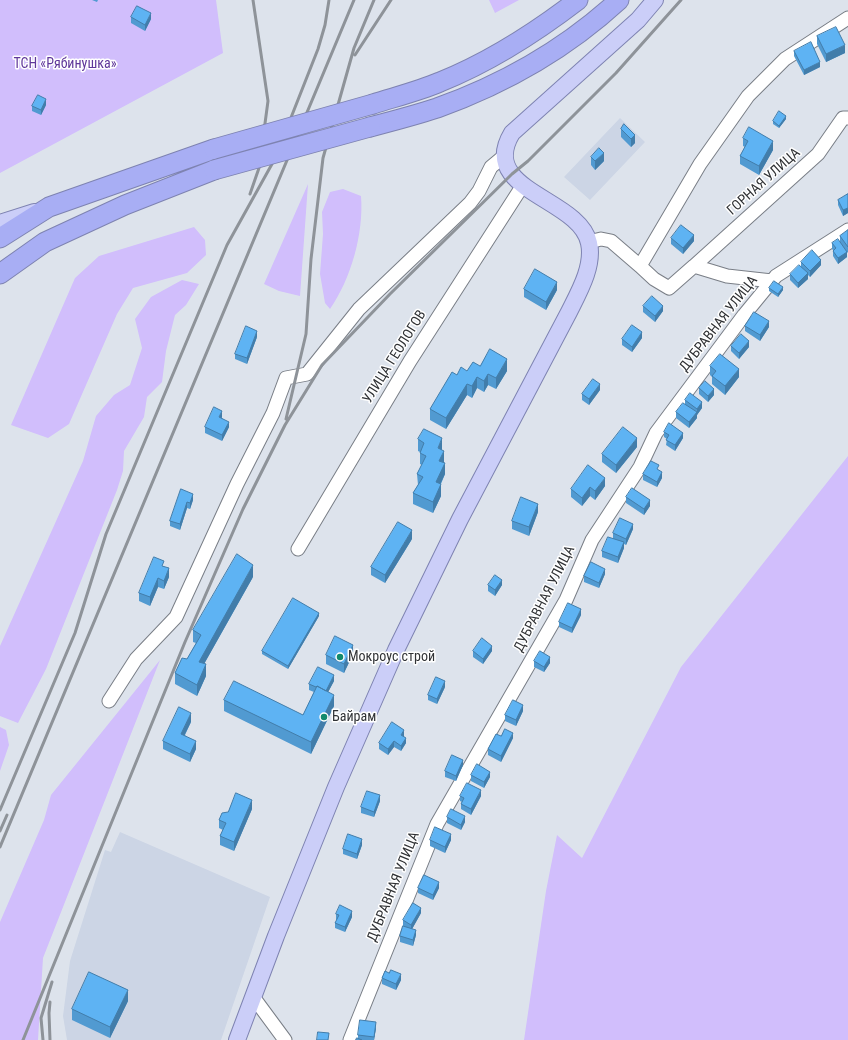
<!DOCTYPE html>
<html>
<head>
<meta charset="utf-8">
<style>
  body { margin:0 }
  canvas { display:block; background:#dde3ec }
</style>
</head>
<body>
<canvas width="848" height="1040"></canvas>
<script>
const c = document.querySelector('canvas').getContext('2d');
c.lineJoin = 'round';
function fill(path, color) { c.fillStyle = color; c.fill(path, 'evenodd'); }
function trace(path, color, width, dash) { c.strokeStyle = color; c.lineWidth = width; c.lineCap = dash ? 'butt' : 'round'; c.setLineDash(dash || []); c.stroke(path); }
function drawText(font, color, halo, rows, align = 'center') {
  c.font = font + ' "Roboto Condensed",sans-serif'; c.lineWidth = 3; c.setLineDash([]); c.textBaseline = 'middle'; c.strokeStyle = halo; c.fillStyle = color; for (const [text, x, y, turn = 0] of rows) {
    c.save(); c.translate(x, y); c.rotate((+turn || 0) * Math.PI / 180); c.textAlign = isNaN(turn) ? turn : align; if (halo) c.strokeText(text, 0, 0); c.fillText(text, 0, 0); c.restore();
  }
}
fill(new Path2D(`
  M620 118 645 142 590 200 564 177Z
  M120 832 270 897 221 1040H67L63 1016 70 961 105 850 111 852Z`), '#ccd5e5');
fill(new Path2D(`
  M0 0H216L223 53 0 173Z
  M489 0H519L495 13Z
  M308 184 300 296 279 291 264 284Z
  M343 189 361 196C364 233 351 279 330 309L325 303 320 274 323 234 322 212 330 192Z
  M194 227 205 240 206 255 187 273 133 288 117 314 69 424 48 438 11 425 75 278 99 256Z
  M182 280 199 284 186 305 175 315 166 351 162 382 147 397 144 417 124 451 123 471 117 490 46 669 18 723 0 716V646L83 461 96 416 114 395 130 385 142 348 135 319 151 297Z
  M848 456V1040H524L546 891 557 835 582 858 681 667Z
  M160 660 43 958 38 1040H0V922L44 820 51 795Z
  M0 727 6 730 9 745 0 771Z`), '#d1befc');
const minor = new Path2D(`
  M589 242 601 239 611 241 640 266 700 164 748 96 785 59 848 18
  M640 266 654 279 669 288 694 266 727 276 772 281
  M694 266 818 154 843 118H848
  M298 549 410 361 523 185
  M109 701 136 659 176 617 237 484 273 413 286 378 307 374 359 309 470 203 479 191 491 167 503 157
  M254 998 285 1040
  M350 1040 437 824 566 600 592 540 640 467 656 433 744 315 776 276 848 230`);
const major = new Path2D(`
  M0 223 34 212
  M237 1040 276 936 336 787 396 650 460 519 569 312C579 292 594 266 589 243 580 198 477 191 512 133L638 20 655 0`);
const highway = new Path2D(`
  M373 104C395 97 419 91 440 82 490 62 535 33 578 0
  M370 127C393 121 416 115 437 108 504 84 567 48 619 0
  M0 238 49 207 214 149
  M0 274 45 242 125 205 214 170`);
trace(minor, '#797e86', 15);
trace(major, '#7e83b1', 18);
trace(highway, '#7e83b1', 21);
trace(minor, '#fff', 13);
trace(major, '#cbcef8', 16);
trace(highway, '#a8aef4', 19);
trace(new Path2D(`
  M355 55 391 0
  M250 194 259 168 268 101 253 0
  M286 419 306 334 311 259 323 158 354 48 374 0
  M0 810 75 633 106 534 227 245 272 164 281 143 318 49 325 25 329 0
  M0 831 7 815
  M0 847 354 0
  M23 1040 185 642 243 509 285 425 322 365 390 294 512 174 528 161 616 73 681 0
  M43 1040 41 1018 52 982
  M50 1040 49 1013 50 1002`), '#8e9399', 3);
const highwayBridge = new Path2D(`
  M214 149 373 104
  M214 170 370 127`);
trace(highwayBridge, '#7e83b1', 21, []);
trace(highwayBridge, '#a8aef4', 19);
fill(new Path2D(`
  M92 0H98L97 2Z
  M131 17 151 19 145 31 131 23Z
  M817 36 845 53 826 62 817 44Z
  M794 51 820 67 804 75 794 56Z
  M46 105 41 115 32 111V106Z
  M786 119 779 128 773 124V121Z
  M624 124 635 143 631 147 621 137V129Z
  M743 138 773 150 759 175 740 164V156L745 147 743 146Z
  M591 157 604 161 595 170 591 165Z
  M848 194V213L843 216 838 205V200Z
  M848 230V253L847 252V257L838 264 833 256V250L832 249V243L840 241V236Z
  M671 238 694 241 683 254 671 244Z
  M801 262 821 265 810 277 808 275V279L798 288 790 280V274L801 266Z
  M769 288 783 290 778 297 769 291Z
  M524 289 557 290 546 310 524 297Z
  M643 306 663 311 655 322 643 312Z
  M745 326 769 327 760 341 745 331Z
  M257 337 247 364 235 359V354Z
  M642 338 632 352 622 345V339Z
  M731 346 749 347 739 359 731 351Z
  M480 366 507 371 496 389 488 385 484 392 477 388 472 398 467 395 446 429 430 420V409L457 375Z
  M710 366 739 377 725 395 712 384V377L710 375Z
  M699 388 714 395 708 402 699 394Z
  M600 390 589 405 582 400V394Z
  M685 400 702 408 697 415V418L689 428 676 418V412L685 404Z
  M222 417V418L229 427 222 441 205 433V427Z
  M664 432 683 438 675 451 666 445 667 439 664 437Z
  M418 439 442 450 445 474 441 484V496L433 513 413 504V493L418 485 417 474 422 465 420 464V452L418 451Z
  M637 447 616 473 602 462V454Z
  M659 470 662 478 657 487 643 480V474Z
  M605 486 595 500 590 496 582 506 571 497V489Z
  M181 489 193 500 190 509 187 508 180 530 170 526V521Z
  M626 497 650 506 644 515 626 503Z
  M538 512 529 536 512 529V521Z
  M633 529 626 545 624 544V548L618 563 602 557V551L613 538V533Z
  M412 539 385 583 371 575V567Z
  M164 566 169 577 164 589 158 587 150 606 139 601V593Z
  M605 574 599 588 584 582V576Z
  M253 577 204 664 206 676 197 696 175 684V673L187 659 196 643 193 642V630Z
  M488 585H502L495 596 488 591Z
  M581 615 572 633 559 627V622Z
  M319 616 288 669 262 654V651Z
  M473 651H492L483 664 473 657Z
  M353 654 344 673 326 664V655Z
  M534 661 550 663 544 672 534 667Z
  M334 681 328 692 334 706 311 754 224 711V700L303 715 314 692 309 690V684Z
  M445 687 437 704 428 700V695Z
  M523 711 516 726 505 721V715Z
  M191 722 185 735 196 749 190 762 163 749V741Z
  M404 736 406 743 401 751 394 747 388 755 379 749V743Z
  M501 736 513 738 501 762 488 755V749Z
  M463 765 456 781 445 777V771Z
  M471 775 490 777 484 788 471 781Z
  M460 796H481L471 815 461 809V804L462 802 460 801Z
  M380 801 374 817 361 813V807Z
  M252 809 234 851 220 845V836L223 830 219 828V820Z
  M447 817 465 822 461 830 447 823Z
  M430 840H451L445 853 430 846Z
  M362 845 357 859 343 854V849Z
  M418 888H439L433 900 418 893Z
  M421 913 412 929 416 935 413 946 400 942V936L404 926H403V920Z
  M336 914 352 917 345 932 335 928V923L337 920H336Z
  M382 978 401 980 396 990 382 984Z
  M128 1001 110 1038 72 1020V1009Z
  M376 1028 374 1040H356L358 1038V1035Z`), '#519ad1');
fill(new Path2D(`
  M151 13V19L145 31V25Z
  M845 45V53L826 62V54Z
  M820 62V67L804 75V70Z
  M46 99V105L41 115V110Z
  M786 116V119L779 128V126Z
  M635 135V143L631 147V139Z
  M773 141V150L759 175V166Z
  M604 153V161L595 170V161Z
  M848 208V213L843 216V210Z
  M694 235V241L683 254V248Z
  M847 252V257L838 264V258Z
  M821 260V265L810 277V271Z
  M808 273V279L798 288V283Z
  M557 282V290L546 310V302Z
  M783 287V290L778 297V294Z
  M663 306V311L655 322V316Z
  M769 321V327L760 341V335Z
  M257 331V337L247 364V358Z
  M642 332V338L632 352V347Z
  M749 341V347L739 359V353Z
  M507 359V371L496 389V378Z
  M739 369V377L725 395V386Z
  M488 374V385L484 392V381Z
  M477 377V388L472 398V386Z
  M467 384V395L446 429V418Z
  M600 384V390L589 405V399Z
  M714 389V395L708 402V396Z
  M702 402V408L697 415V418L689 428V422L697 412V409Z
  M222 411V417L219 423V417Z
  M229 422V427L222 441V435Z
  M683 433V438L675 451V445Z
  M442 438V450L438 459V448Z
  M637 438V447L616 473V465Z
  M444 451V462L439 472V461Z
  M445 463V474L436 493V482Z
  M662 472V478L657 487V482Z
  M605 478V486L595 500V491Z
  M441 484V496L433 513V502Z
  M590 487V496L582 506V498Z
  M193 494V500L190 509V503Z
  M650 500V506L644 515V509Z
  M187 502V508L180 530V524Z
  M538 504V512L529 536V527Z
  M633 524V529L626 545V539Z
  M412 530V539L385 583V575Z
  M624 542V548L618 563V557Z
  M253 565V577L199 673V662Z
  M169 568V577L164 589V581Z
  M605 569V574L599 588V583Z
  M158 578V587L150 606V597Z
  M502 580V585L495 596V590Z
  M581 609V615L572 633V628Z
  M319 613V616L288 669V666Z
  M353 645V654L344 673V664Z
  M492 646V651L483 664V659Z
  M550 657V663L544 672V667Z
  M206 664V676L197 696V685Z
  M334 675V681L325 698V692Z
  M445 681V687L437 704V699Z
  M334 695V706L311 754V742Z
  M523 705V711L516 726V720Z
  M191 713V722L181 742V734Z
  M404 730V736L401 740V735Z
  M513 733V738L501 762V756Z
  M406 738V743L401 751V746Z
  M196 741V749L190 762V754Z
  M394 741V747L388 755V749Z
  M463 760V765L456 781V776Z
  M490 772V777L484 788V782Z
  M481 790V796L471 815V809Z
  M380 795V801L374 817V812Z
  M252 800V809L234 851V842Z
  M465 816V822L461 830V825Z
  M451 834V840L445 853V847Z
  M362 839V845L357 859V854Z
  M439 882V888L433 900V895Z
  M421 908V913L411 931V925Z
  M352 911V917L345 932V927Z
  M416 930V935L413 946V940Z
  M401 974V980L396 990V984Z
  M128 990V1001L110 1038V1027Z
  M376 1022V1028L374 1040V1037Z`), '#427daa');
const building = new Path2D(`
  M137 6 151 13 145 25 131 17Z
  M836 27 845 45 826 54 817 36Z
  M811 42 820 62 804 70 794 51Z
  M38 95 46 99 41 110 32 106Z
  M779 111 786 116 779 126 773 121Z
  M624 124 635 135 631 139 621 129Z
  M749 127 773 141 759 166 740 156 748 141 743 138Z
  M599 148 604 153 595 161 591 157Z
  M848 194V208L843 210 838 200Z
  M681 225 694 235 683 248 671 238Z
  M848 230V247L840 236Z
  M838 239 847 252 838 258 833 251 836 248 832 243Z
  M812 250 821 260 810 271 801 262Z
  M799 265 808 273 798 283 790 274Z
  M535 269 557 282 546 302 524 289Z
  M774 281 783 287 778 294 769 288Z
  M652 296 663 306 655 316 643 306Z
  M754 312 769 321 760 335 745 326Z
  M632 325 642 332 632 347 622 339Z
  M246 326 257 331 247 358 235 354Z
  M741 334 749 341 739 353 731 346Z
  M490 349 507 359 496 378 488 374 484 381 477 377 472 386 467 384 446 418 430 409 452 372 457 375 461 367 467 371 473 362 480 366Z
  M720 354 739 369 725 386 712 376 716 371 710 366Z
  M593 379 600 384 589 399 582 394Z
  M705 381 714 389 708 396 699 388Z
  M690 393 702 402 697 409 685 400Z
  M683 403 697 412 689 422 676 412Z
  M214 407 222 411 219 417 229 422 222 435 205 427Z
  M669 423 683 433 675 445 666 440 669 435 664 432Z
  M623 427 637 438 616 465 602 454Z
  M424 429 442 438 438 448 444 451 439 461 445 463 436 482 441 484 433 502 413 493 423 477 417 474 426 456 420 453 424 443 418 439Z
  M651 461 659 465 657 469 662 472 657 482 643 474Z
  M588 465 605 478 595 491 590 487 582 498 571 489Z
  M632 488 650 500 644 509 626 497Z
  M181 489 193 494 190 503 187 502 180 524 170 521Z
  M521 497 538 504 529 527 512 521Z
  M620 518 633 524 626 539 613 533Z
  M398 522 412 530 385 575 371 567Z
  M608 537 624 542 618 557 602 551Z
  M237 554 253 565 199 662 206 664 197 685 175 673 182 658 187 659 201 635 193 630Z
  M154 557 164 561 162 566 169 568 164 581 158 578 150 597 139 593Z
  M591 562 605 569 599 583 584 576Z
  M495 575 502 580 495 590 488 585Z
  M293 598 319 613 288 666 262 651Z
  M568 603 581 609 572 628 559 622Z
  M335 636 353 645 344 664 326 655Z
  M482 638 492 646 483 659 473 651Z
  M540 651 550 657 544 667 534 661Z
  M318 667 334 675 326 691 317 686 316 687 309 684Z
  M436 677 445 681 437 699 428 695Z
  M234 681 303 715 317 686 334 695 311 742 224 700Z
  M513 700 523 705 516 720 505 715Z
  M179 707 191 713 181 734 196 741 190 754 163 741Z
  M392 722 404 730 401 735 406 738 401 746 394 741 388 749 379 743Z
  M505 729 513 733 501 756 488 749 496 734 501 736Z
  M452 755 463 760 456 776 445 771Z
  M477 764 490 772 484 782 471 775Z
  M467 783 481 790 471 809 461 804 464 798 460 796Z
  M367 791 380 795 374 812 361 807Z
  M236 793 252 800 234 842 220 836 226 823 219 820 222 813 228 812Z
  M451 809 465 816 461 825 447 817Z
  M435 827 451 834 445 847 430 840Z
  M348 834 362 839 357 854 343 849Z
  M424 875 439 882 433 895 418 888Z
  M413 903 421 908 411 925 403 920Z
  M340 905 352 911 345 927 335 923 339 915 336 914Z
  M403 926 416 930 413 940 400 936Z
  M391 970 401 974 396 984 382 978 385 971 389 973Z
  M89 972 128 990 110 1027 72 1009Z
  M360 1020 376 1022 374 1037 358 1035Z
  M318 1032 329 1033 328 1040H317Z
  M357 1038 362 1040H356Z`);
fill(building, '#5eb3f3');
trace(building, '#427daa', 1);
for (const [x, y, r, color] of [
  [340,657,4,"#128a6d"],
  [324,717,4,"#128a6d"]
]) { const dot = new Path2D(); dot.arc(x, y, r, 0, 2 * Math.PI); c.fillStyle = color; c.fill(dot); trace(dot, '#fff', 1.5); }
drawText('14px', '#5f379a', '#fff', [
  ["ТСН «Рябинушка»",65,64]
]);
drawText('14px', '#303235', '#fff', [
  ["ГОРНАЯ УЛИЦА",764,182,-42],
  ["ДУБРАВНАЯ УЛИЦА",719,324,-52],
  ["УЛИЦА ГЕОЛОГОВ",395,357,-58],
  ["ДУБРАВНАЯ УЛИЦА",545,599,-63],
  ["ДУБРАВНАЯ УЛИЦА",394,887,-68]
]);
drawText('14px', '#303235', '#fff', [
  ["Мокроус строй",348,657],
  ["Байрам",332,717]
], 'left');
</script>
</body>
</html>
